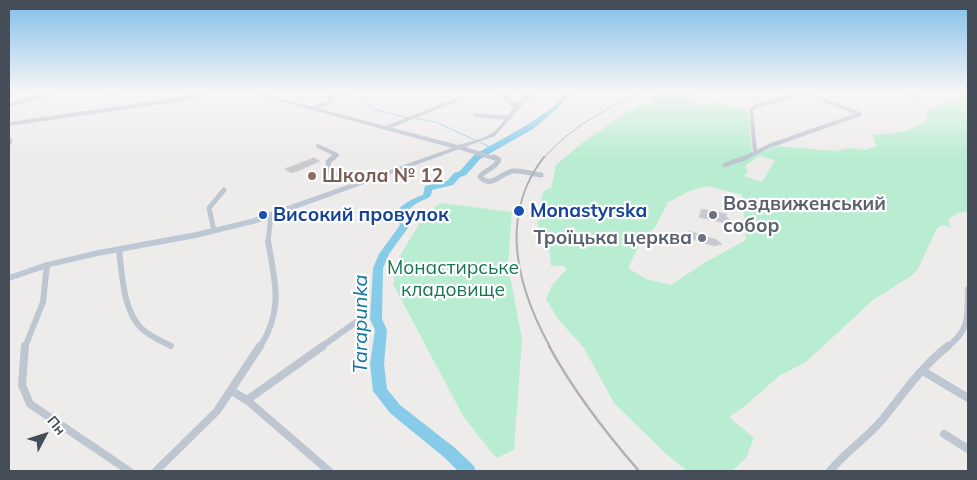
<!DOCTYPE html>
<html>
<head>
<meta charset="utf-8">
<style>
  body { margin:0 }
  #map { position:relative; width:977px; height:480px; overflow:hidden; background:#eeebeb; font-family:Mulish,sans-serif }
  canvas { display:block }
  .frame { position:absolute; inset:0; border:10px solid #444d58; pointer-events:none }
  .north { position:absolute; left:20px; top:410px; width:50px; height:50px; -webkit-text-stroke:4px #fff; paint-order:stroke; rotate:50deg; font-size:14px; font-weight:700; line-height:20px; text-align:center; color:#444d58 }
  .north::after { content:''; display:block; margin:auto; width:18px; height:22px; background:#444d58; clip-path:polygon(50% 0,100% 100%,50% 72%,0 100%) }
</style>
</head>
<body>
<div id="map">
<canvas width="977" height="480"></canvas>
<div class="frame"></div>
<div class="north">Пн</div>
</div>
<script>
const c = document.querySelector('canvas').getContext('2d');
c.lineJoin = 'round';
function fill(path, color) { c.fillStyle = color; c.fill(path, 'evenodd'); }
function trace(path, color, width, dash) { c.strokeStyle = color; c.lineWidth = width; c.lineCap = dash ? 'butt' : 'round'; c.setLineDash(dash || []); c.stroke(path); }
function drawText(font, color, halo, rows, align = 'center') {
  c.font = font + ' Mulish,sans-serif'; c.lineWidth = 4.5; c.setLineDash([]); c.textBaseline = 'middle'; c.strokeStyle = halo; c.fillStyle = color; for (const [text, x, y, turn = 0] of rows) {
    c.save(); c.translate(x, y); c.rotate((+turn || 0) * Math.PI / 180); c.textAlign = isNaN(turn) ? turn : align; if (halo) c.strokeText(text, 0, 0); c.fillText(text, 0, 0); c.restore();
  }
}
fill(new Path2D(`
  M660 92H695L690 96 701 104 717 102 748 111 752 152 764 151 777 146 835 151 849 148 865 150 877 146 872 135 902 132 925 123 928 116 926 112 968 93V211L958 213 948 219 951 227 942 225 937 228 918 269 911 276 873 300 806 362 779 376 745 406 729 417 754 438 746 458 732 471H687L663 451 614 403 584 348 558 319 546 299 552 285 566 270 565 266H551C552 248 540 239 537 222L541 219V199L544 191 551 188 556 165 582 143 641 103 653 105 652 99ZM759 156 775 160 762 182 744 176 748 172 745 166ZM708 186 742 195 746 240 704 263 671 285 646 279 628 268 640 244 656 226 668 202 692 190Z
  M441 203 512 212 508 265 522 339 514 450 496 458 463 416 393 284 398 259 419 224 431 210Z`), '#b9edd1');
trace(new Path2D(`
  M342 94 363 99 373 109 408 118
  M416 119 436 122 475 140
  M480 142 493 149`), '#86cce9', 1);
fill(new Path2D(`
  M566 92H572L570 97 566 98 557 109 533 129 480 159 466 175 460 177 453 185 432 190C432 199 426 198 419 202 413 205 407 211 403 215L410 225 389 254 383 268 382 319 387 330 384 364 387 389 400 405 455 448 474 466 476 471H458L445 458 390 413 373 391 370 364 375 330 370 319 373 268 379 254 400 225 393 215C401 205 411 199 423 195L425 186 447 181 454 173 460 171 474 155 527 125 553 107 562 96 565 95Z`), '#86cce9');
const building = new Path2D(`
  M314 158 320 161 298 171 291 173 285 169Z
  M702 209 727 214 726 216 730 220 724 221V223L699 217Z
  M689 231 717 240 722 244 714 246 686 237Z`);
fill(building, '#c8cad0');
trace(building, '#cfd1d7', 1);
trace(new Path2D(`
  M381 92H392
  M501 92 511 103 518 105
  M902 92 918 97
  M109 96 124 92
  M9 105 61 92
  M313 109 330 102V97L344 92
  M475 115 509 118
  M9 124 183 99 206 92
  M386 128 456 100
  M318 146 337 155 332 159
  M458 147 497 159
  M755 152 751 110 756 106 804 92
  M743 159 769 146 860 114 803 92`), '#bec6d1', 4);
trace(new Path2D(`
  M334 157 328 162 329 171 358 182
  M494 157 499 160C495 169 485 169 480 177 492 189 500 173 513 171 522 170 532 174 541 175
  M725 165 747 157
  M214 231 209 208 224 190
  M268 242 271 215`), '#bec6d1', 5);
trace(new Path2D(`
  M119 250C122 274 123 310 141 328 149 336 161 341 171 346
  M25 347 43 302 47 265
  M260 347C284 309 275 282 268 241
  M321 347 366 315
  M947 347C971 329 967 317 968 289`), '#bec6d1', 6);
trace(new Path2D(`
  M25 346 22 385 30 404 129 471
  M923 371 968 398
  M232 391 248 401 329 471
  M247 400 323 346
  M944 434 968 449
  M156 471 217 411 260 346
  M830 471C845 452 866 439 882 420 903 394 922 366 948 346`), '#bec6d1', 8);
fill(new Path2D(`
  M246 92H256L458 145C469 142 483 139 492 133 508 122 516 92 538 92L525 102 495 136 257 223 196 238 98 256 50 267 9 281V275L44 263 98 250 196 232 251 219 452 148Z
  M9 137 12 139V144L9 146Z`), '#bec7d4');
trace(new Path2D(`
  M543 159C569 128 606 109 641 92`), '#adb0b6', 1);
trace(new Path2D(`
  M544 157C498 216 517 287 550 347`), '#adb0b6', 2);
trace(new Path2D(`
  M549 346C574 392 605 432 639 471`), '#adb0b6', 2.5);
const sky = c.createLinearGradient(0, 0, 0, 159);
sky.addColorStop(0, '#81bee8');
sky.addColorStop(0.58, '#f7f6f6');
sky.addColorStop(1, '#f7f6f600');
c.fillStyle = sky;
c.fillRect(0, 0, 977, 159);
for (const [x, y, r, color] of [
  [312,176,5,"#8d6e63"],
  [519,211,6,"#1a4fb4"],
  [263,215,5,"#1a4fb4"],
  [713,215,5,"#6b7280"],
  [702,238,5,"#6b7280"]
]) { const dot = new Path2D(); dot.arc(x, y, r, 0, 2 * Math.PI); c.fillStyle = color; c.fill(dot); trace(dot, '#fff', 2); }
drawText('bold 19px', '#785e54', '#fff', [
  ["Школа № 12",322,176]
], 'left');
drawText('bold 19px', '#5b616d', '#fff', [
  ["Воздвиженський",723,204],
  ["собор",723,226],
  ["Троїцька церква",692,238,"right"]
], 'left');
drawText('bold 19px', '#164399', '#fff', [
  ["Monastyrska",530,211],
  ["Високий провулок",273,215]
], 'left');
drawText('19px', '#18764f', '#fff', [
  ["Монастирське",453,268],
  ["кладовище",453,290]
]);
drawText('italic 20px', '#0f76a0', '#fff', [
  ["Tarapunka",361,324,-90]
]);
</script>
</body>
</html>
